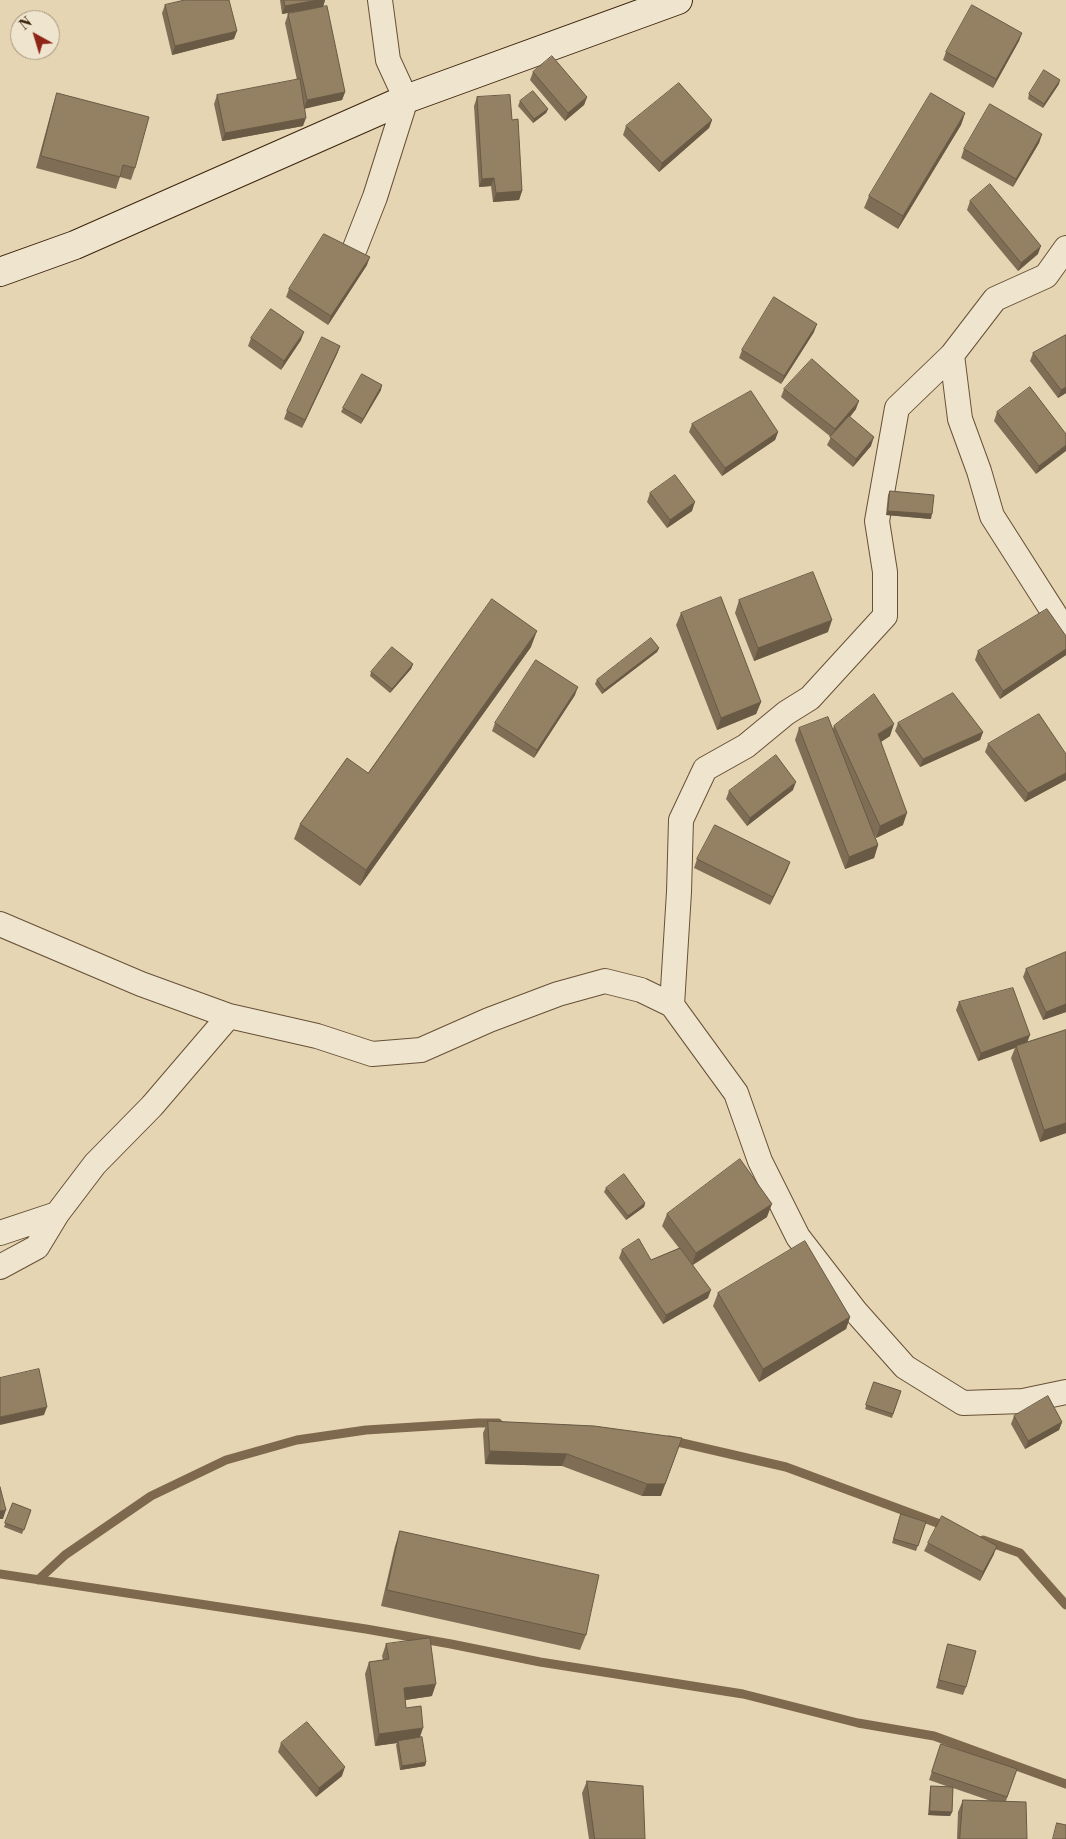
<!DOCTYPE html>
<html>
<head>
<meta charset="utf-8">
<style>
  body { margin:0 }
  #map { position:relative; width:1066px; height:1839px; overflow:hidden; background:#e6d5b3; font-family:"Libre Bodoni",serif }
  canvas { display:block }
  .north { position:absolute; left:10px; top:10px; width:50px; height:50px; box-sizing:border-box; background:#efe4ce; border:1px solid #a79780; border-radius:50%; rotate:321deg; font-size:14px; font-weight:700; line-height:20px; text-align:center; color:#3b230c }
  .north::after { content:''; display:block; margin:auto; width:18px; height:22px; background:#8f2418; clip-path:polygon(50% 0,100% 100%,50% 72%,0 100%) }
</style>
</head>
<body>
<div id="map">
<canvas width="1066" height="1839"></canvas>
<div class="north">N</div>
</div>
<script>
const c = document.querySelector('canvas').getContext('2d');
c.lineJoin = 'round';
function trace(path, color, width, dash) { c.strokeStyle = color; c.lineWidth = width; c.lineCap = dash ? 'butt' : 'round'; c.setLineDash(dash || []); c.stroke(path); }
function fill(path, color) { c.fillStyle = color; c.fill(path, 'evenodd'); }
trace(new Path2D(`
  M669 1440 786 1467 948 1527
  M983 1540 1020 1553 1066 1605
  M0 1574 366 1629 451 1644 540 1662 743 1694 858 1723 934 1736 1066 1784
  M38 1580 65 1555 151 1496 226 1460 297 1440 366 1430 478 1423H498`), '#7f694e', 9);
const street = new Path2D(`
  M355 248 375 197 406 99 388 60 380 0
  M952 355 960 419 979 471 992 516 1066 632
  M0 924 141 984 229 1016 317 1036 372 1054 421 1050 489 1020 558 994 605 981 641 990 672 1005 736 1093 760 1161 798 1237 856 1312 905 1367 963 1403 1023 1401 1066 1392
  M672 1005 679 892 681 820 705 769 746 746 786 713 810 698 885 616V572L877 521 897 408 952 355 995 299 1046 276 1066 248
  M0 1233 57 1214
  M0 1267 37 1247 57 1214 95 1164 152 1106 229 1016`);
const secondary = new Path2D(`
  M0 272 75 245 406 99 678 0`);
trace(street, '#665036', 26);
trace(secondary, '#3b230c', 30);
trace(street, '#efe4ce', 24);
trace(secondary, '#efe4ce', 28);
fill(new Path2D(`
  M280 0H325L323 7 345 92 342 100 304 108 303 126 222 141 214 104 217 95 297 80 285 23 288 14 321 7 282 14Z
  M165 5 234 39 172 55 162 13Z
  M1022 33 1019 41 993 88 943 60 946 52Z
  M533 72 587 97 584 105 565 121 530 80Z
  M1059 84 1043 108 1028 99 1029 94Z
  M57 93 135 168 131 180 120 177 116 189 36 168 53 105Z
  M477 97 512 120 522 191 519 200 493 202 491 186 479 187 474 106Z
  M520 101 548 109 546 113 533 123 518 106Z
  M965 113 961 125 898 229 864 208 869 196Z
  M712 120 709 128 659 172 623 135 626 126Z
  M1042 134 1039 143 1013 187 961 158 964 149Z
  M970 201 1038 254 1018 271 967 210Z
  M367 265 328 325 286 297 289 289Z
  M814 332 781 384 739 358 742 350Z
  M1066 335V393L1058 398 1030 361 1033 353Z
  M251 338 301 340 281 370 248 346Z
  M340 346 337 354 302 428 284 419 287 411Z
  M784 389 856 409 850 417 871 446 853 467 827 445 831 437 781 397Z
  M381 390 361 424 341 412 343 408Z
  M997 412 1066 434 1036 474 994 421Z
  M692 424 778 432 775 440 722 476 689 432Z
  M890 491 931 519 886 515 888 495Z
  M650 493 692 511 667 528 647 502Z
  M739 600 828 632 754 661 735 613Z
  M681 613 761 702 756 714 717 730 676 625Z
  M1066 636V655L1000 699 975 660 978 651Z
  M531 647 360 886 294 839 300 824 368 773Z
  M659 648 657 652 602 694 595 684 597 680Z
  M413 664 411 669 390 693 370 676 371 672Z
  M575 695 534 758 492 731 495 723Z
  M898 723 983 732 980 740 920 767 895 731Z
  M834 726 890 736 881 742 903 825 876 838 873 832 878 845 874 858 845 869 795 740 799 728 833 729Z
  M988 744 1066 754V780L1025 802 985 752Z
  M793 790 747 826 726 799 729 791Z
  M697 859 790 862 787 870 770 905 694 868Z
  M1066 952V1012L1043 1020 1023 977 1026 969Z
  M959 1002 1027 1042 1066 1030V1133L1040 1142 1011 1058 1015 1048 978 1061 956 1010Z
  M606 1188 645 1203 644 1207 626 1220 604 1192Z
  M667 1214 767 1217 693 1265 708 1298 663 1324 619 1258 622 1250 651 1260 679 1248 662 1226Z
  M718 1293 850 1317 846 1329 759 1382 713 1306Z
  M874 1382 901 1391 892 1418 865 1409Z
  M1014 1416 1062 1422 1059 1430 1025 1449 1011 1424Z
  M488 1421 594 1426 661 1496H642L562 1466 485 1464 483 1433Z
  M13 1503 31 1510 22 1534 4 1527Z
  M901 1514 926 1522 916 1551 892 1543Z
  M400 1531 586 1635 580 1650 381 1606 395 1546Z
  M928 1543 994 1554 980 1581 924 1551Z
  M386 1644 432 1696 405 1700 406 1708 420 1737 426 1762 425 1766 400 1770 396 1745 397 1743 375 1746 365 1674 369 1662 383 1660 382 1656Z
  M948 1644 966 1687 963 1695 936 1688Z
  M281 1743 342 1776 316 1797 278 1752Z
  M941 1744 1017 1769 1006 1801 1027 1839H957L958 1812 963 1800 991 1801 953 1788 952 1812 950 1816 928 1815 930 1790 931 1786 949 1787 929 1780Z
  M587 1781 645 1839H589L582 1793Z`), '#7f6e55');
fill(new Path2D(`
  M318 0H325L323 7 282 14 285 6Z
  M237 31 234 39 172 55 175 46Z
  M1022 33 1019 41 993 88 996 79Z
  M1060 80 1059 84 1043 108 1044 104Z
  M345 92 342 100 304 109 307 100Z
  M587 97 584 105 565 121 568 113Z
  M548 109 546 113 533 123 534 119Z
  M965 113 961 125 898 229 903 216Z
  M306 118 303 126 222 141 225 133Z
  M712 120 709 128 659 172 662 163Z
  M1042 134 1039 143 1013 187 1016 179Z
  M494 178 491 186 479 187 482 179Z
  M522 191 519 200 493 202 496 193Z
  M1041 246 1038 254 1018 271 1021 263Z
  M370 257 367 265 328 325 331 316Z
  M817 324 814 332 781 384 784 376Z
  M304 332 301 340 281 370 284 361Z
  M340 346 337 354 302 428 305 420Z
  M382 385 381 390 361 424 363 419Z
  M1066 387V393L1058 398 1061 390Z
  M859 401 856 409 832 438 835 429Z
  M778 432 775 440 722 476 725 468Z
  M874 437 871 446 853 467 856 459Z
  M1066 445V451L1036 474 1039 466Z
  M695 502 692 511 667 528 670 520Z
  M888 511 932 514 931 519 886 515Z
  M832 620 828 632 754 661 758 648Z
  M537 631 531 647 360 886 366 870Z
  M659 648 657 652 602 694 604 690Z
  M1066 649V655L1000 699 1003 691Z
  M413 664 411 669 390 693 392 689Z
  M578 687 575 695 534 758 537 750Z
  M761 702 756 714 717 730 721 718Z
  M894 724 890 736 874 746 878 734Z
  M983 732 980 740 920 767 923 759Z
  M1066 773V780L1025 802 1028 793Z
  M796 782 793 790 747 826 750 818Z
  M907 813 903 825 876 838 880 826Z
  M878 845 874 858 845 869 849 857Z
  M790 862 787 870 770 905 773 897Z
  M1066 1004V1012L1043 1020 1046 1012Z
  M1030 1035 1027 1043 1016 1046 1015 1048 978 1061 981 1053Z
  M1066 1123V1133L1040 1142 1044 1130Z
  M645 1203 644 1207 626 1220 628 1216Z
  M772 1204 767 1217 692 1265 696 1253Z
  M711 1290 708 1298 663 1324 666 1315Z
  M850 1317 846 1329 759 1382 763 1369Z
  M47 1407 44 1415 0 1425V1417Z
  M1062 1422 1059 1430 1025 1449 1028 1441Z
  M682 1438 661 1496H642L647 1484Z
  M490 1451 567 1454 562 1466 485 1464Z
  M6 1510 3 1519H0V1511Z
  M997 1546 994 1554 980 1581 983 1572Z
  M436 1684 432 1696 399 1701 404 1688Z
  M423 1728 419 1740 398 1741 397 1743 375 1746 379 1734Z
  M426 1762 425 1766 400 1770 402 1766Z
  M345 1767 342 1776 316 1797 319 1788Z
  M930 1811 952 1812 950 1816 928 1815Z`), '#685a45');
const building = new Path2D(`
  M185 0H229L237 31 175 46 165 5Z
  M284 0H318L285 6Z
  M972 5 1022 33 996 79 946 52Z
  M327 6 345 92 307 100 288 14Z
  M552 56 587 97 568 113 533 72Z
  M1044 70 1060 80 1044 104 1029 94Z
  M300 79 306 118 225 133 217 95Z
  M679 83 712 120 662 163 626 126Z
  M533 91 548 109 534 119 520 101Z
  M57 93 149 117 135 168 123 165 120 177 41 156Z
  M931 93 965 113 903 216 869 196Z
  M510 95 512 120 518 119 522 191 496 193 494 178 482 179 477 97Z
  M990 104 1042 134 1016 179 964 149Z
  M990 184 1041 246 1021 263 970 201Z
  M324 234 370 257 331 316 289 289Z
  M774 297 817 324 784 376 742 350Z
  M271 309 304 332 284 361 251 338Z
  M1066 335V387L1061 390 1033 353Z
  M322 337 340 346 305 420 287 411Z
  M812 359 859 401 835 429 784 389Z
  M362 374 382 385 363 419 343 408Z
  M1030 387 1066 434V445L1039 466 997 412Z
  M751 391 778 432 725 468 692 424Z
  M849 416 874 437 856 459 830 437Z
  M675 475 695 502 670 520 650 493Z
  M890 491 934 495 932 514 888 511Z
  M813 572 832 620 758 648 739 600Z
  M721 597 761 702 721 718 681 613Z
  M492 599 537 631 366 870 300 824 347 758 368 773Z
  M1047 609 1066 636V649L1003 691 978 651Z
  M651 638 659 648 604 690 597 680Z
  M392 647 413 664 392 689 371 672Z
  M536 660 578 687 537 750 495 723Z
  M953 693 983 732 923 759 898 723Z
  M874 694 894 724 878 734 907 813 880 826 834 726Z
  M1039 714 1066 754V773L1028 793 988 744Z
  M828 717 878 845 849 857 799 728Z
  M776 755 796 782 750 818 729 791Z
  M715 825 790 862 773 897 697 859Z
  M1066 952V1004L1046 1012 1026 969Z
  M1013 988 1030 1035 981 1053 959 1002Z
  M1066 1030V1123L1044 1130 1016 1046Z
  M740 1159 772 1204 696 1253 667 1214Z
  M624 1174 645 1203 628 1216 606 1188Z
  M639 1239 651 1260 680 1248 711 1290 666 1315 622 1250Z
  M805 1241 850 1317 763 1369 718 1293Z
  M39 1369 47 1407 0 1417V1378Z
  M874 1382 901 1391 893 1414 866 1405Z
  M1048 1396 1062 1422 1028 1441 1014 1416Z
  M488 1421 594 1426 682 1438 665 1484H647L567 1454 490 1451Z
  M0 1487 6 1510 0 1511Z
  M13 1503 31 1510 24 1530 5 1523Z
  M901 1514 926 1522 918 1546 894 1539Z
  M942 1516 997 1546 983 1572 928 1543Z
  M400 1531 599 1575 586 1635 387 1590Z
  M430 1638 436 1684 404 1688 406 1708 421 1706 423 1728 379 1734 369 1662 389 1659 386 1644Z
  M948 1644 976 1651 966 1687 939 1680Z
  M307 1722 345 1767 319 1788 281 1743Z
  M422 1737 426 1762 402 1766 398 1741Z
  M941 1744 1017 1769 1007 1797 932 1772Z
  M587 1781 643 1786 645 1839H595Z
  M931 1786 953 1787 952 1812 930 1811Z
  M963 1800 1026 1802 1027 1839H960Z
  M1057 1823 1066 1825V1839H1053Z`);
fill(building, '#948063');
trace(building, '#685a45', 1);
</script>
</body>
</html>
